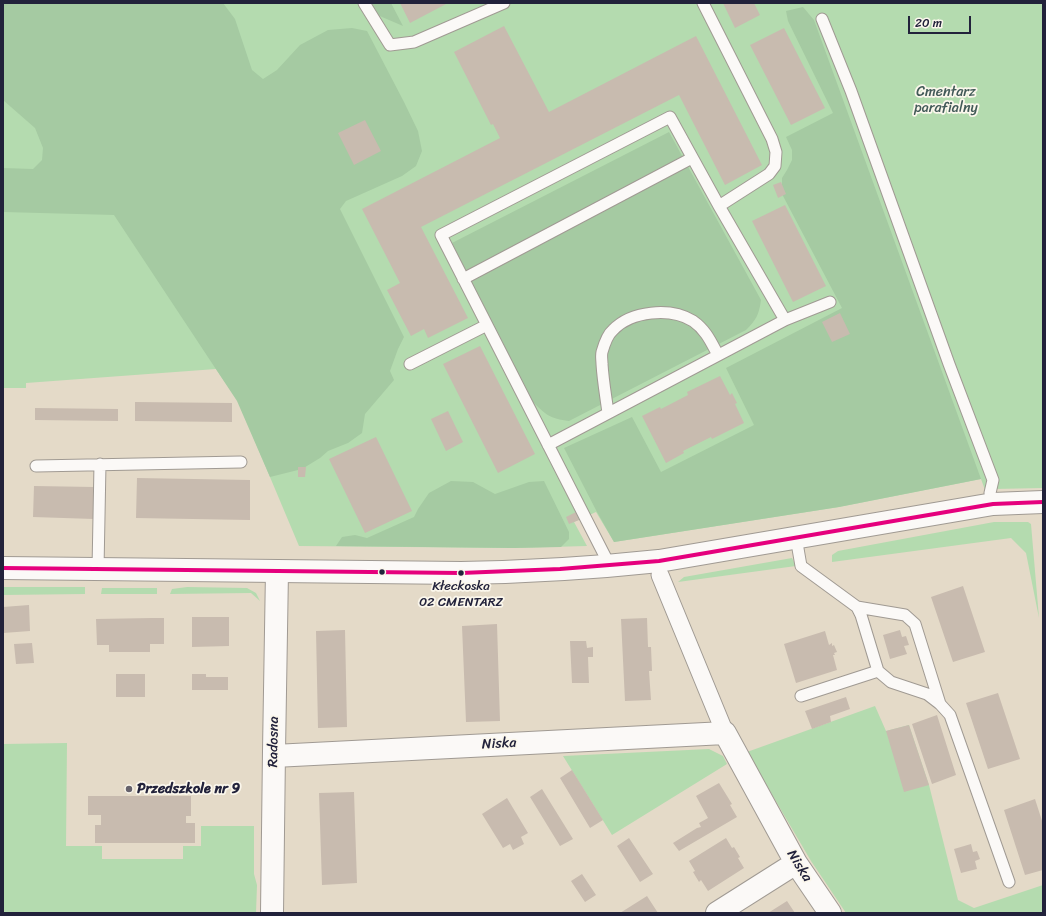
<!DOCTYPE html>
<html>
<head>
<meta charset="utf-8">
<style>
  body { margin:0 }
  #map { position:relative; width:1046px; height:916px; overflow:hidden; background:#e4dac8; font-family:Sriracha,sans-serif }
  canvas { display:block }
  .frame { position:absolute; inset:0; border:4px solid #22223b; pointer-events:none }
  .scale { position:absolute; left:908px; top:16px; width:63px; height:18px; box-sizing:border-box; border:2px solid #22223b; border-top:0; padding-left:5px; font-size:12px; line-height:14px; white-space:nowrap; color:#22223b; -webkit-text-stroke:3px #fbf7ec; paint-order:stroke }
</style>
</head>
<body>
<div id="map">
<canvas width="1046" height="916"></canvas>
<div class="frame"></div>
<div class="scale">20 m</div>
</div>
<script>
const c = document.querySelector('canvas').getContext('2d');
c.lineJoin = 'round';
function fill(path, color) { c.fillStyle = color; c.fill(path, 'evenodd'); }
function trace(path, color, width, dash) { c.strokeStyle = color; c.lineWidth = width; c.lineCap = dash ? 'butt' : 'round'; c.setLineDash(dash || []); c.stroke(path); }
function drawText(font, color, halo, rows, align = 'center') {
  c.font = font + ' Sriracha,sans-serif'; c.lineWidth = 3.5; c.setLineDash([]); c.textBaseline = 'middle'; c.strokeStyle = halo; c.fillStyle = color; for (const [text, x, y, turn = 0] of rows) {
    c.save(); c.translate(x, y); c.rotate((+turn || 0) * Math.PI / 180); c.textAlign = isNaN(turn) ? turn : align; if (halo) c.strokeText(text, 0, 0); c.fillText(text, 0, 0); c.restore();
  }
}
fill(new Path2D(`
  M3 3H1043V488L994 489 985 490 981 479 839 507 614 542 596 512 574 522 587 546 513 548 299 546 238 401 216 369 26 383V388H3Z
  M994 522H1028L1031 524 1039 618 1026 553 1011 538 832 562V555L838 551Z
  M792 558 796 566 678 582 684 577Z
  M3 587H85V594L3 595Z
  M187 587 247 588 256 593 260 601 251 593 170 594 172 589Z
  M102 588H157V594H101Z
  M875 706 886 731 909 725 929 785 958 900 974 908 1043 885V913H846L811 861 747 752Z
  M67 743 66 846H102V859H183V846H201V826H254V874L257 885 256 913H3V744Z
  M709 749 723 756 727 764 612 835 563 756Z`), '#b4dbaf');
fill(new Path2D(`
  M3 3H223L235 19 252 70 263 79 277 70 300 45 328 30 352 28 367 31 404 102 418 131 422 151 416 166 402 176 346 201 340 209 404 337 398 349 390 371 394 380 365 414 362 433 348 443 328 451 320 458 302 469 270 477 237 401 114 215 3 212V168L33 169 42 160 43 148 35 128 3 100Z
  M366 3H391L403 26 375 14Z
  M803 7 814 20 981 479 839 507 614 542 597 512 564 448 632 417 661 472 754 425 726 368 842 308 782 194V178L787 170 792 160V150L786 137 833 113 788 21 786 11Z
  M669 132 761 300C759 315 756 320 746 330L569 421C550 419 545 414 532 401L452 243Z
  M451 481 473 482 495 494 529 482 544 481 569 532V539L561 547 513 548 336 546 342 537 355 535 367 538 414 517 418 509 429 493Z`), '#a5caa2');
fill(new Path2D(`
  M400 3H448L410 23Z
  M723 3H754L760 15 735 28Z
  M504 26 549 112 696 36 762 165 725 185 679 95 421 227 468 318 428 338 424 329 411 336 387 290 400 283 362 209 500 138 493 124 491 125 454 52Z
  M784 28 825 108 791 125 750 45Z
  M365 120 381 151 354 165 338 133Z
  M781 182 786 194 778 198 773 185Z
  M785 205 826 286 793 302 752 221Z
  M840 313 850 334 832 342 822 322Z
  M480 346 535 454 498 473 443 364Z
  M720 376 730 395 732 393 737 403 735 404 744 423 712 439 711 437 683 451 684 453 666 463 642 416 660 407 661 409 688 395 687 392Z
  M135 402 232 403V422L135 421Z
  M35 408 118 409V421L35 420Z
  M448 411 463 442 446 451 431 419Z
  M376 437 412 511 365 533 329 459Z
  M298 467H306L305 477H298Z
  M137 478 250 480V520L136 518Z
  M34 486 94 487V519L33 517Z
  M576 512 579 520 569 524 566 517Z
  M963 586 985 652 953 662 931 597Z
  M29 605 30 631 3 633V607Z
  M192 617H229V646L192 647Z
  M152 618H164V644H150V652H109V645H97L96 619Z
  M647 618 648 647H651L652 671H649L651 700 625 701 621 619Z
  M497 624 500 721 466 722 462 626Z
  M345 630 347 727 318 728 316 631Z
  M900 630 902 637 906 636 909 645 904 646 907 654 890 659 883 635Z
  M825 631 829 645 832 643V646L834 645 837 652 834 653 835 655H833L837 670 796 683 784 644Z
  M570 641H586L587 648 593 647V657H588L589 683H572Z
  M32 643 34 663 16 664 14 644Z
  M116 674H145V697H116Z
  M192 674H206V677H228V690H192Z
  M998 693 1020 759 988 769 966 703Z
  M846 697 850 709 830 716 831 722 812 729 805 711Z
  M937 715 956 775 932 784 912 724Z
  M909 725 929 785 904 792 886 731Z
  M572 770 603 820 590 828 560 778Z
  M719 783 732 804 730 805 737 817 679 851 673 843 697 828 701 827 699 823 708 818 696 796Z
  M542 789 573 839 560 846 530 797Z
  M354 792 357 883 322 885 319 793Z
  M88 796H191V816H186V823H195V843H95V825H101V815H88Z
  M507 798 528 833 521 837 524 844 513 850 510 844 503 848 482 814Z
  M1035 799 1043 824V870L1025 875 1004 810Z
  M629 838 653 874 640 882 617 846Z
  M726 838 732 848 734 847 740 857 738 858 744 868 708 891 701 880 699 882 693 872 695 871 689 861Z
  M971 844 973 852 977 851 980 859 975 861 977 869 961 873 954 849Z
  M582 874 596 895 585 902 571 881Z
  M647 896 658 913H620Z
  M787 901 795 913H768Z`), '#c8bbaf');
const service = new Path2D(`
  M364 3 390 45 414 42 504 3
  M703 3 772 139 776 152 775 166 769 174 719 206
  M822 19 851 91 949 364 993 480 990 493 993 504
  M463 279 692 158
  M410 364 487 325
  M608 413C606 397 603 381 602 364 602 360 601 356 602 352 604 345 607 335 613 330 631 311 670 307 693 321 706 330 711 342 718 355
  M548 445 785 320 830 302
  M36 466 241 462
  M796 537 801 566 857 607 861 615 878 671 891 682 927 694 940 704 950 715 1009 882
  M610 566 441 235 670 117 719 206 785 320
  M98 569 100 464
  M857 607 905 615 915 624 940 704
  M801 696 878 671`);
const pedestrian = new Path2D(`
  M660 575 725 733`);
const minor = new Path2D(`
  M274 756 725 733 796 863 830 913
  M272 913 274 751 277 571
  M717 913 796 863`);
const secondary = new Path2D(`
  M3 568 461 573C527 572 593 568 659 561L993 504 1043 502`);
trace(service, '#a09a93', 13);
trace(pedestrian, '#a09a93', 19);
trace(minor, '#a09a93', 24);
trace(secondary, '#a09a93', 24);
trace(service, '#fbf9f7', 11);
trace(pedestrian, '#fbf9f7', 17);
trace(minor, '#fbf9f7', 22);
trace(secondary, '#fbf9f7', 22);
trace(new Path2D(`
  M3 568 461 573 560 569 659 561 993 504 1043 502`), '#e5007d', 4);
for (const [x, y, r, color] of [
  [382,572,3.5,"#22223b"],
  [461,573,3.5,"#22223b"],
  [129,789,4,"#66626c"]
]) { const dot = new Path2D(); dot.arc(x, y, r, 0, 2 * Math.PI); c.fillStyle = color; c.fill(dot); trace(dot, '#fbf7ec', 1.5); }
drawText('13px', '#22223b', '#fbf7ec', [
  ["Kłeckoska",461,587],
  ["02 CMENTARZ",461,603]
]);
drawText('14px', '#425a58', '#fbf7ec', [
  ["Cmentarz",946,92],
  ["parafialny",946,108]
]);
drawText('14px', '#22223b', '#fbf7ec', [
  ["Radosna",274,742,-89],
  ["Niska",499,744,-3],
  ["Niska",799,866,58]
]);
drawText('bold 14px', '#22223b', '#fbf7ec', [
  ["Przedszkole nr 9",137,789]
], 'left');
</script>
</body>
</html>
